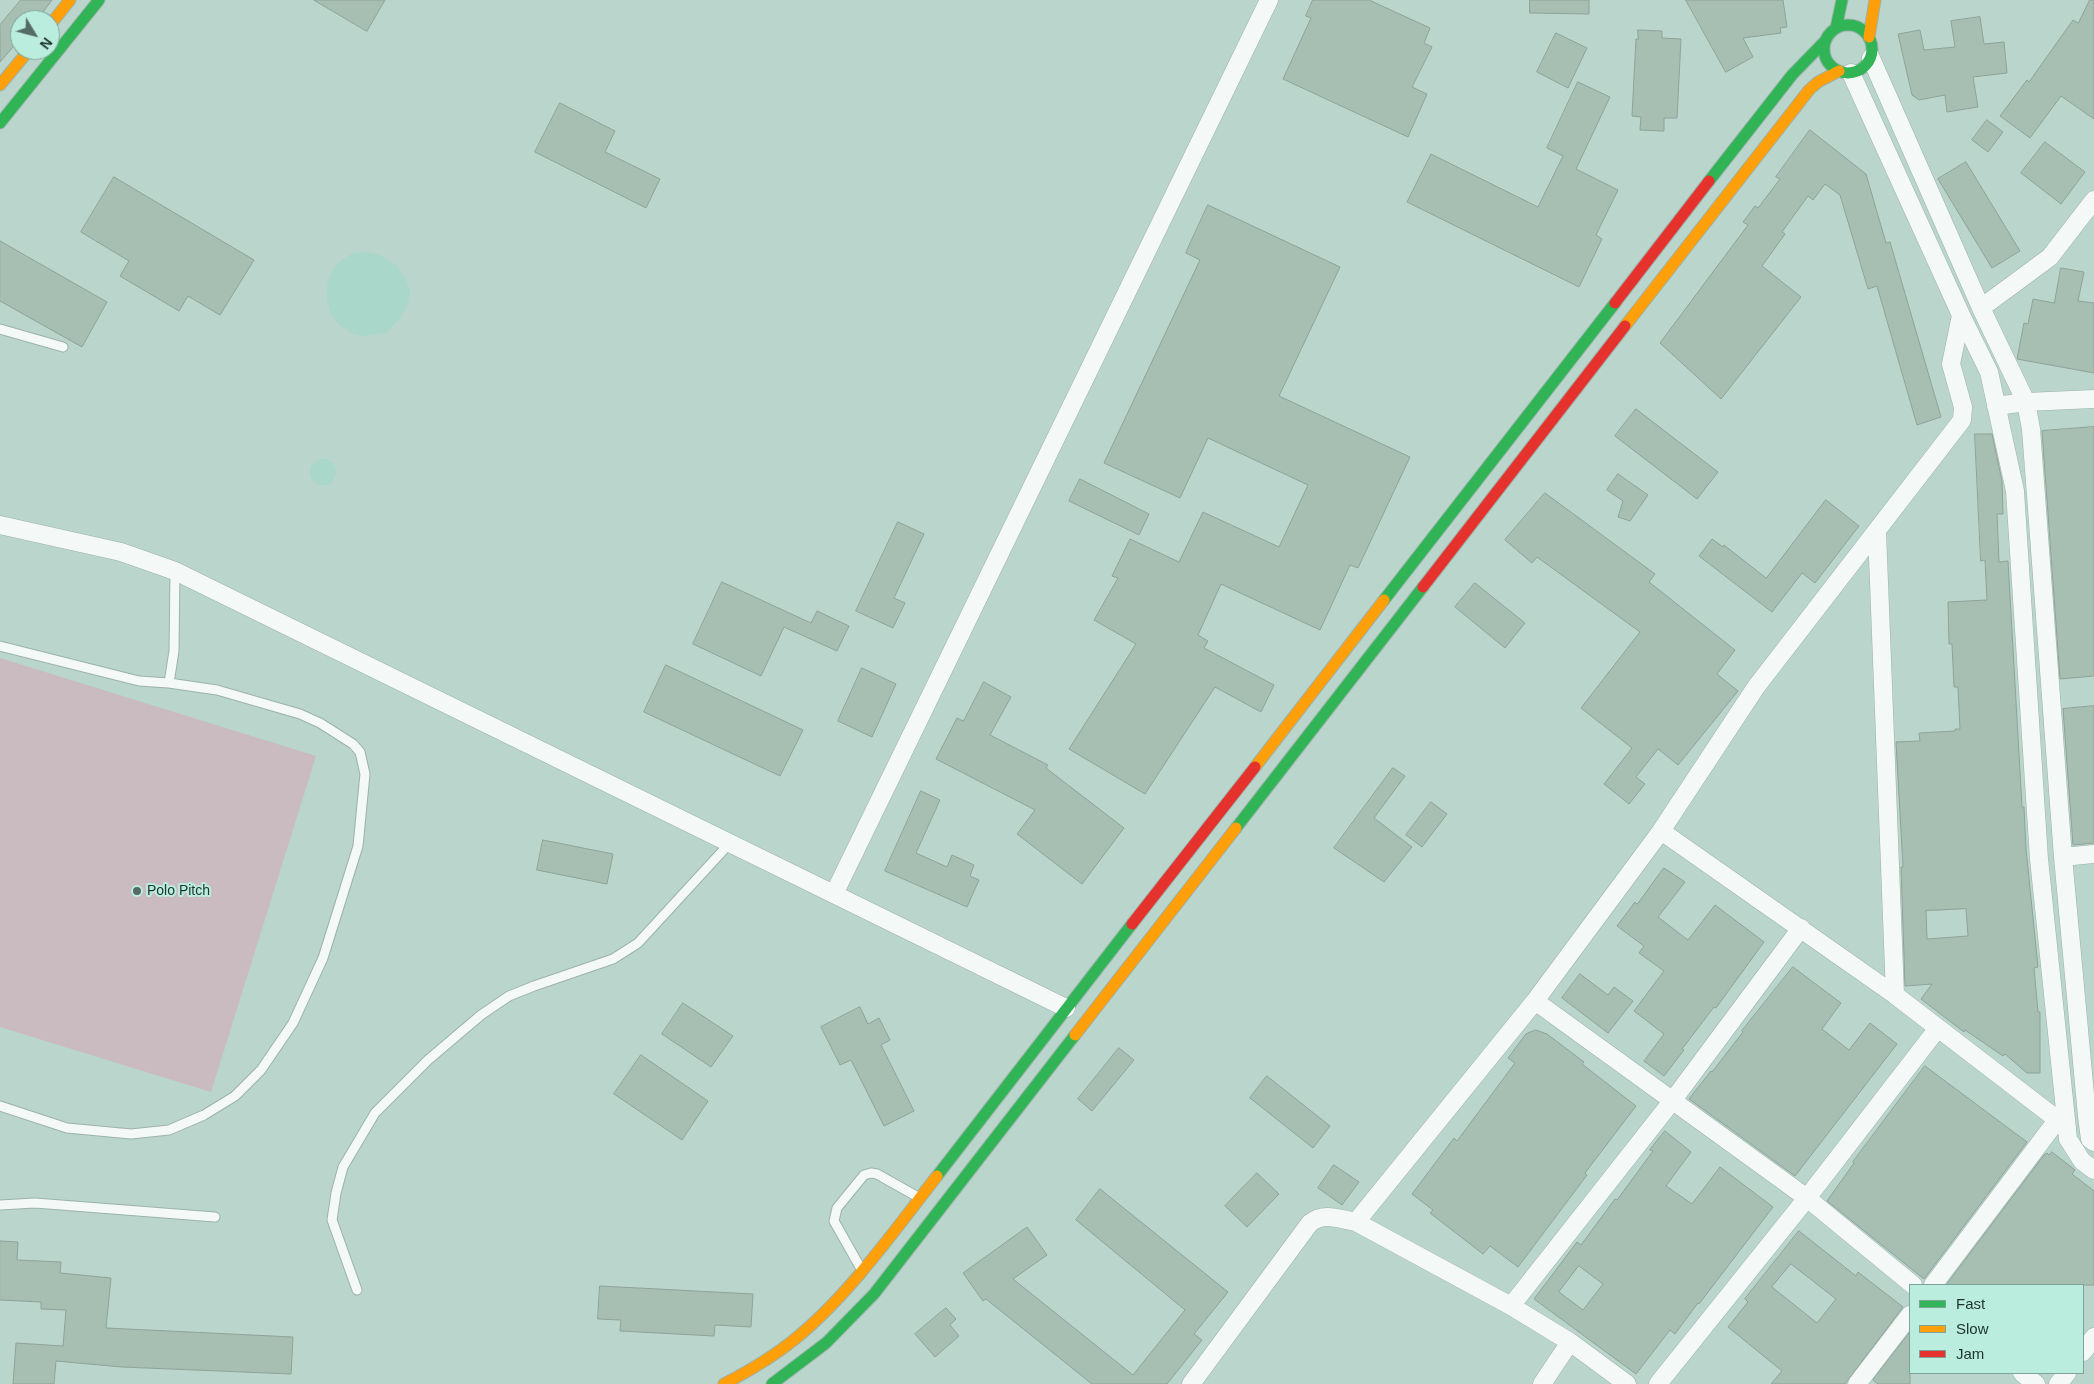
<!DOCTYPE html>
<html>
<head>
<meta charset="utf-8">
<style>
  body { margin:0 }
  #map { position:relative; width:2094px; height:1384px; overflow:hidden; background:#b9d5cc; font-family:Helvetica,sans-serif }
  canvas { display:block }
  .legend { position:absolute; left:1909px; top:1284px; width:175px; height:90px; box-sizing:border-box; background:#baeddd; border:1px solid #7ca397; margin:0; padding:6px 9px; list-style:none; font-size:15px; color:#1e332d }
  .legend li { display:flex; align-items:center; gap:10px; height:25px }
  .legend b { width:25px; border:1px solid #7ca397 }
  .north { position:absolute; left:10px; top:10px; width:50px; height:50px; box-sizing:border-box; background:#baeddd; border:1px solid #7ca397; border-radius:50%; rotate:127deg; font-size:14px; font-weight:700; line-height:20px; text-align:center; color:#1e332d }
  .north::after { content:''; display:block; margin:auto; width:18px; height:22px; background:#546c65; clip-path:polygon(50% 0,100% 100%,50% 72%,0 100%) }
</style>
</head>
<body>
<div id="map">
<canvas width="2094" height="1384"></canvas>
<ul class="legend">
<li><b style="height:6px;background:#30b455"></b>Fast</li>
<li><b style="height:6px;background:#ff9f0a"></b>Slow</li>
<li><b style="height:6px;background:#e5322d"></b>Jam</li>
</ul>
<div class="north">N</div>
</div>
<script>
const c = document.querySelector('canvas').getContext('2d');
c.lineJoin = 'round';
function fill(path, color) { c.fillStyle = color; c.fill(path, 'evenodd'); }
function trace(path, color, width, dash) { c.strokeStyle = color; c.lineWidth = width; c.lineCap = dash ? 'butt' : 'round'; c.setLineDash(dash || []); c.stroke(path); }
function drawText(font, color, halo, rows, align = 'center') {
  c.font = font + ' Helvetica,sans-serif'; c.lineWidth = 4; c.setLineDash([]); c.textBaseline = 'middle'; c.strokeStyle = halo; c.fillStyle = color; for (const [text, x, y, turn = 0] of rows) {
    c.save(); c.translate(x, y); c.rotate((+turn || 0) * Math.PI / 180); c.textAlign = isNaN(turn) ? turn : align; if (halo) c.strokeText(text, 0, 0); c.fillText(text, 0, 0); c.restore();
  }
}
fill(new Path2D(`
  M367 252 379 255 398 266 406 279 410 293 406 308 399 319 386 333 364 336 353 334 337 323 330 312 327 300V286L332 272 340 261 354 253Z
  M310 472a13 13 0 1 1 26 0a13 13 0 1 1-26 0Z`), '#a9d7c9');
fill(new Path2D(`
  M0 658 316 756 211 1092 0 1027Z`), '#cabbc1');
const building = new Path2D(`
  M21 0H52L37 20H20V39L0 62V25Z
  M314 0H385L367 31Z
  M1313 0H1369L1430 28 1424 43 1432 47 1412 87 1427 94 1408 137 1283 79 1311 18 1306 16Z
  M1530 0H1589V14L1530 13Z
  M1686 0H1783L1787 27 1780 28 1781 33 1743 38 1753 57 1726 72Z
  M2090 0H2094V119L2061 96 2030 138 2000 116 2027 80 2029 82 2073 20 2078 23Z
  M1980 17 1984 44 2004 42 2007 73 1973 77 1978 107 1947 112 1945 95 1919 100 1912 95 1898 34 1920 30 1924 50 1955 47 1951 21Z
  M1638 30 1662 31V38L1681 39 1677 118H1664V131L1640 130 1641 117 1632 116 1636 39H1638Z
  M1556 33 1587 48 1568 88 1537 72Z
  M1578 82 1610 97 1576 169 1618 190 1596 235 1602 239 1579 287 1407 202 1431 154 1538 207 1563 156 1547 148Z
  M560 103 615 131 605 152 660 179 646 208 535 152Z
  M1987 120 2003 132 1988 152 1972 140Z
  M1810 130 1866 174 1886 243 1890 242 1941 417 1917 425 1877 286 1868 289 1840 195 1825 184 1813 200 1808 196 1782 232 1785 234 1762 266 1801 297 1721 399 1660 343 1748 225 1743 222 1755 206 1758 208 1780 179 1776 177Z
  M2045 142 2085 172 2061 204 2021 173Z
  M1966 162 2020 251 1992 268 1938 179Z
  M114 177 254 260 220 315 188 296 179 311 120 276 129 261 81 232Z
  M1208 205 1340 267 1279 396 1410 457 1358 568 1350 565 1320 630 1221 584 1198 635 1208 641 1204 648 1274 685 1261 712 1215 687 1145 794 1069 749 1136 644 1094 620 1118 578 1112 576 1130 539 1179 562 1203 512 1279 547 1308 485 1208 438 1180 498 1104 463 1200 260 1186 253Z
  M0 241 107 302 82 347 0 301Z
  M2061 268 2084 272 2078 301 2094 303V373L2017 359 2024 323 2028 324 2033 299 2054 303Z
  M1636 409 1718 472 1697 499 1615 436Z
  M2094 427V676L2060 679 2042 431Z
  M1975 434H1992L2002 481 2003 514H1997L1999 562 2008 561 2022 807H2024L2026 849 2038 967 2034 968 2038 1012H2040V1073H2027L2005 1054 2003 1056 1965 1030 1964 1032 1921 999 1932 984 1905 986 1901 867H1903L1896 742 1920 741 1919 733 1955 731V729H1960L1958 687H1954L1952 644H1949L1948 602 1987 600 1985 560 1981 561ZM1966 909 1968 936 1927 939 1926 911Z
  M1618 474 1648 495 1630 521 1618 517 1623 501 1607 490Z
  M1080 479 1149 514 1139 535 1069 501Z
  M1545 493 1655 574 1649 582 1735 650 1717 674 1738 691 1678 765 1658 749 1636 777 1645 784 1629 804 1604 784 1632 748 1581 708 1640 632 1537 557 1532 563 1505 540Z
  M1826 500 1859 526 1815 583 1802 573 1772 612 1699 556 1712 539 1723 547 1724 545 1766 578Z
  M898 522 924 534 894 598 905 603 893 628 856 611Z
  M722 582 811 623 817 611 849 626 837 651 784 627 761 676 693 644Z
  M1475 583 1525 623 1505 648 1455 607Z
  M666 665 803 730 780 776 644 712Z
  M862 668 896 684 872 737 838 721Z
  M984 682 1011 697 990 735 1048 765 1046 768 1124 828 1082 884 1017 834 1035 810 936 759 957 718 963 721Z
  M2094 706V843L2073 845 2063 709Z
  M1393 768 1405 776 1374 818 1412 847 1384 882 1334 848Z
  M921 791 940 800 916 853 947 867 952 855 974 865 970 876 979 880 967 907 885 871Z
  M1431 802 1447 814 1422 847 1406 835Z
  M543 840 613 854 607 884 537 870Z
  M1664 868 1685 882 1658 917 1688 940 1715 905 1764 942 1716 1008 1714 1007 1682 1049 1684 1050 1664 1076 1644 1061 1664 1034 1634 1011 1664 971 1639 953 1644 946 1617 926 1635 902 1637 904Z
  M1793 967 1841 1003 1822 1029 1849 1050 1870 1023 1897 1044 1795 1176 1689 1099 1711 1071 1712 1072 1743 1032 1742 1031Z
  M1580 974 1608 995 1614 987 1633 1001 1608 1033 1562 998Z
  M683 1003 733 1036 711 1067 662 1034Z
  M860 1007 868 1024 879 1018 890 1040 881 1045 914 1111 884 1126 851 1060 840 1065 821 1027Z
  M1536 1030 1547 1034 1584 1062 1582 1064 1636 1106 1585 1173 1587 1175 1518 1267 1490 1246 1483 1254 1430 1213 1433 1210 1412 1194 1454 1138 1457 1141 1515 1063 1508 1058 1526 1034Z
  M1119 1048 1134 1060 1092 1111 1078 1099Z
  M641 1055 708 1101 682 1140 614 1094Z
  M1925 1066 2027 1142 1924 1279 1827 1201 1854 1163 1853 1162Z
  M1267 1076 1330 1126 1313 1148 1250 1098Z
  M1665 1131 1691 1152 1666 1186 1692 1204 1720 1167 1773 1207 1699 1304 1698 1303 1675 1334 1670 1330 1636 1374 1534 1299 1577 1242 1581 1245 1615 1199 1617 1200 1653 1151 1650 1150ZM1579 1266 1603 1284 1583 1310 1559 1292Z
  M2052 1152 2075 1170 2072 1174 2094 1191V1285H1946L2044 1155 2047 1153 2049 1155Z
  M1334 1165 1359 1182 1342 1205 1318 1188Z
  M1257 1173 1279 1194 1247 1227 1225 1206Z
  M1100 1189 1228 1292 1194 1334 1202 1340 1167 1384H1092L986 1299 983 1301 963 1273 1027 1227 1047 1255 1013 1279 1133 1375 1185 1310 1076 1220Z
  M1799 1231 1856 1276 1858 1272 1903 1307 1845 1384H1771L1782 1371 1728 1327 1748 1302 1745 1299ZM1791 1264 1836 1299 1817 1323 1772 1287Z
  M0 1241 18 1242 17 1260 61 1262 60 1273 111 1278 106 1328 293 1337 291 1374 122 1367 56 1361 54 1384H13L16 1343 63 1346 66 1310 41 1309V1302L0 1300Z
  M600 1286 753 1294 751 1327 715 1325 714 1336 620 1331 621 1320 598 1319Z
  M946 1308 956 1319 950 1325 959 1336 935 1357 915 1334Z
  M1910 1332V1384H1878L1873 1380Z`);
fill(building, '#a6bfb2');
trace(building, '#8fa29a', 1);
const lane = new Path2D(`
  M0 329 63 347
  M0 646 139 681 169 683 217 690 300 714 320 723 353 744 360 752 365 774 358 846 323 958 293 1023 261 1070 235 1096 204 1115 169 1130 131 1134 67 1128 0 1106
  M169 683 174 651 175 571
  M0 1205 35 1203 215 1217
  M860 1267 834 1221 837 1208 864 1175 871 1173 877 1174 918 1197
  M357 1290 332 1220 336 1193 343 1167 375 1113 428 1060 481 1015 509 996 534 986 613 959 638 943 729 844`);
const street = new Path2D(`
  M1871 58 1981 308 2026 402 2031 429 2063 857 2087 1116 2090 1139 2094 1142
  M1851 73 1961 315 1989 372 2015 491 2039 859 2068 1139 2082 1161 2094 1170
  M1981 308 2050 257 2094 200
  M1996 406 2026 402 2094 399
  M0 525 121 552 175 571 1066 1008
  M1877 531 1895 995
  M1661 831 1895 995 2067 1127
  M2063 857 2094 854
  M834 894 1269 0
  M1535 1001 1807 1198 1913 1285
  M1356 1222 1535 1001 1661 831 1756 687 1962 420 1963 407 1951 364 1961 315
  M1933 1285 2058 1119
  M1511 1306 1673 1100 1801 928
  M2083 1352 2094 1337
  M2022 1373 2036 1384
  M1191 1384 1310 1223C1324 1212 1339 1219 1356 1222L1511 1306 1570 1342 1627 1384
  M1542 1384 1570 1342
  M1658 1384 1807 1198 1938 1028
  M1857 1384 1910 1315
  M2058 1384 2067 1373`);
const fast = new Path2D(`
  M1824 49a24 24 0 1 1 48 0a24 24 0 1 1-48 0Z
  M1836 28 1842 0
  M0 123 99 0
  M1709 181 1792 75 1825 41
  M1384 600 1615 303
  M1236 828 1423 587
  M937 1176 1132 924
  M772 1384 826 1343 874 1294 1075 1035`);
const slow = new Path2D(`
  M50 25 70 0
  M1869 37 1875 0
  M0 85 29 50
  M1625 326 1809 90 1818 82 1839 71
  M1255 767 1384 600
  M1075 1035 1236 828
  M724 1384C749 1371 773 1357 795 1339 848 1296 895 1230 937 1176`);
const jam = new Path2D(`
  M1615 303 1709 181
  M1423 587 1625 326
  M1132 924 1255 767`);
trace(lane, '#9cb2ab', 11);
trace(street, '#9cb2ab', 19);
trace(fast, '#9cb2ab', 13);
trace(slow, '#9cb2ab', 13);
trace(jam, '#9cb2ab', 13);
trace(lane, '#f4f9f7', 9);
trace(street, '#f4f9f7', 18);
trace(fast, '#30b455', 11);
trace(slow, '#ff9f0a', 11);
trace(jam, '#e5322d', 11);
for (const [x, y, r, color] of [
  [137,891,5,"#546c65"]
]) { const dot = new Path2D(); dot.arc(x, y, r, 0, 2 * Math.PI); c.fillStyle = color; c.fill(dot); trace(dot, '#baeddd', 2); }
drawText('14px', '#1e332d', '#baeddd', [
  ["Polo Pitch",147,891]
], 'left');
</script>
</body>
</html>
